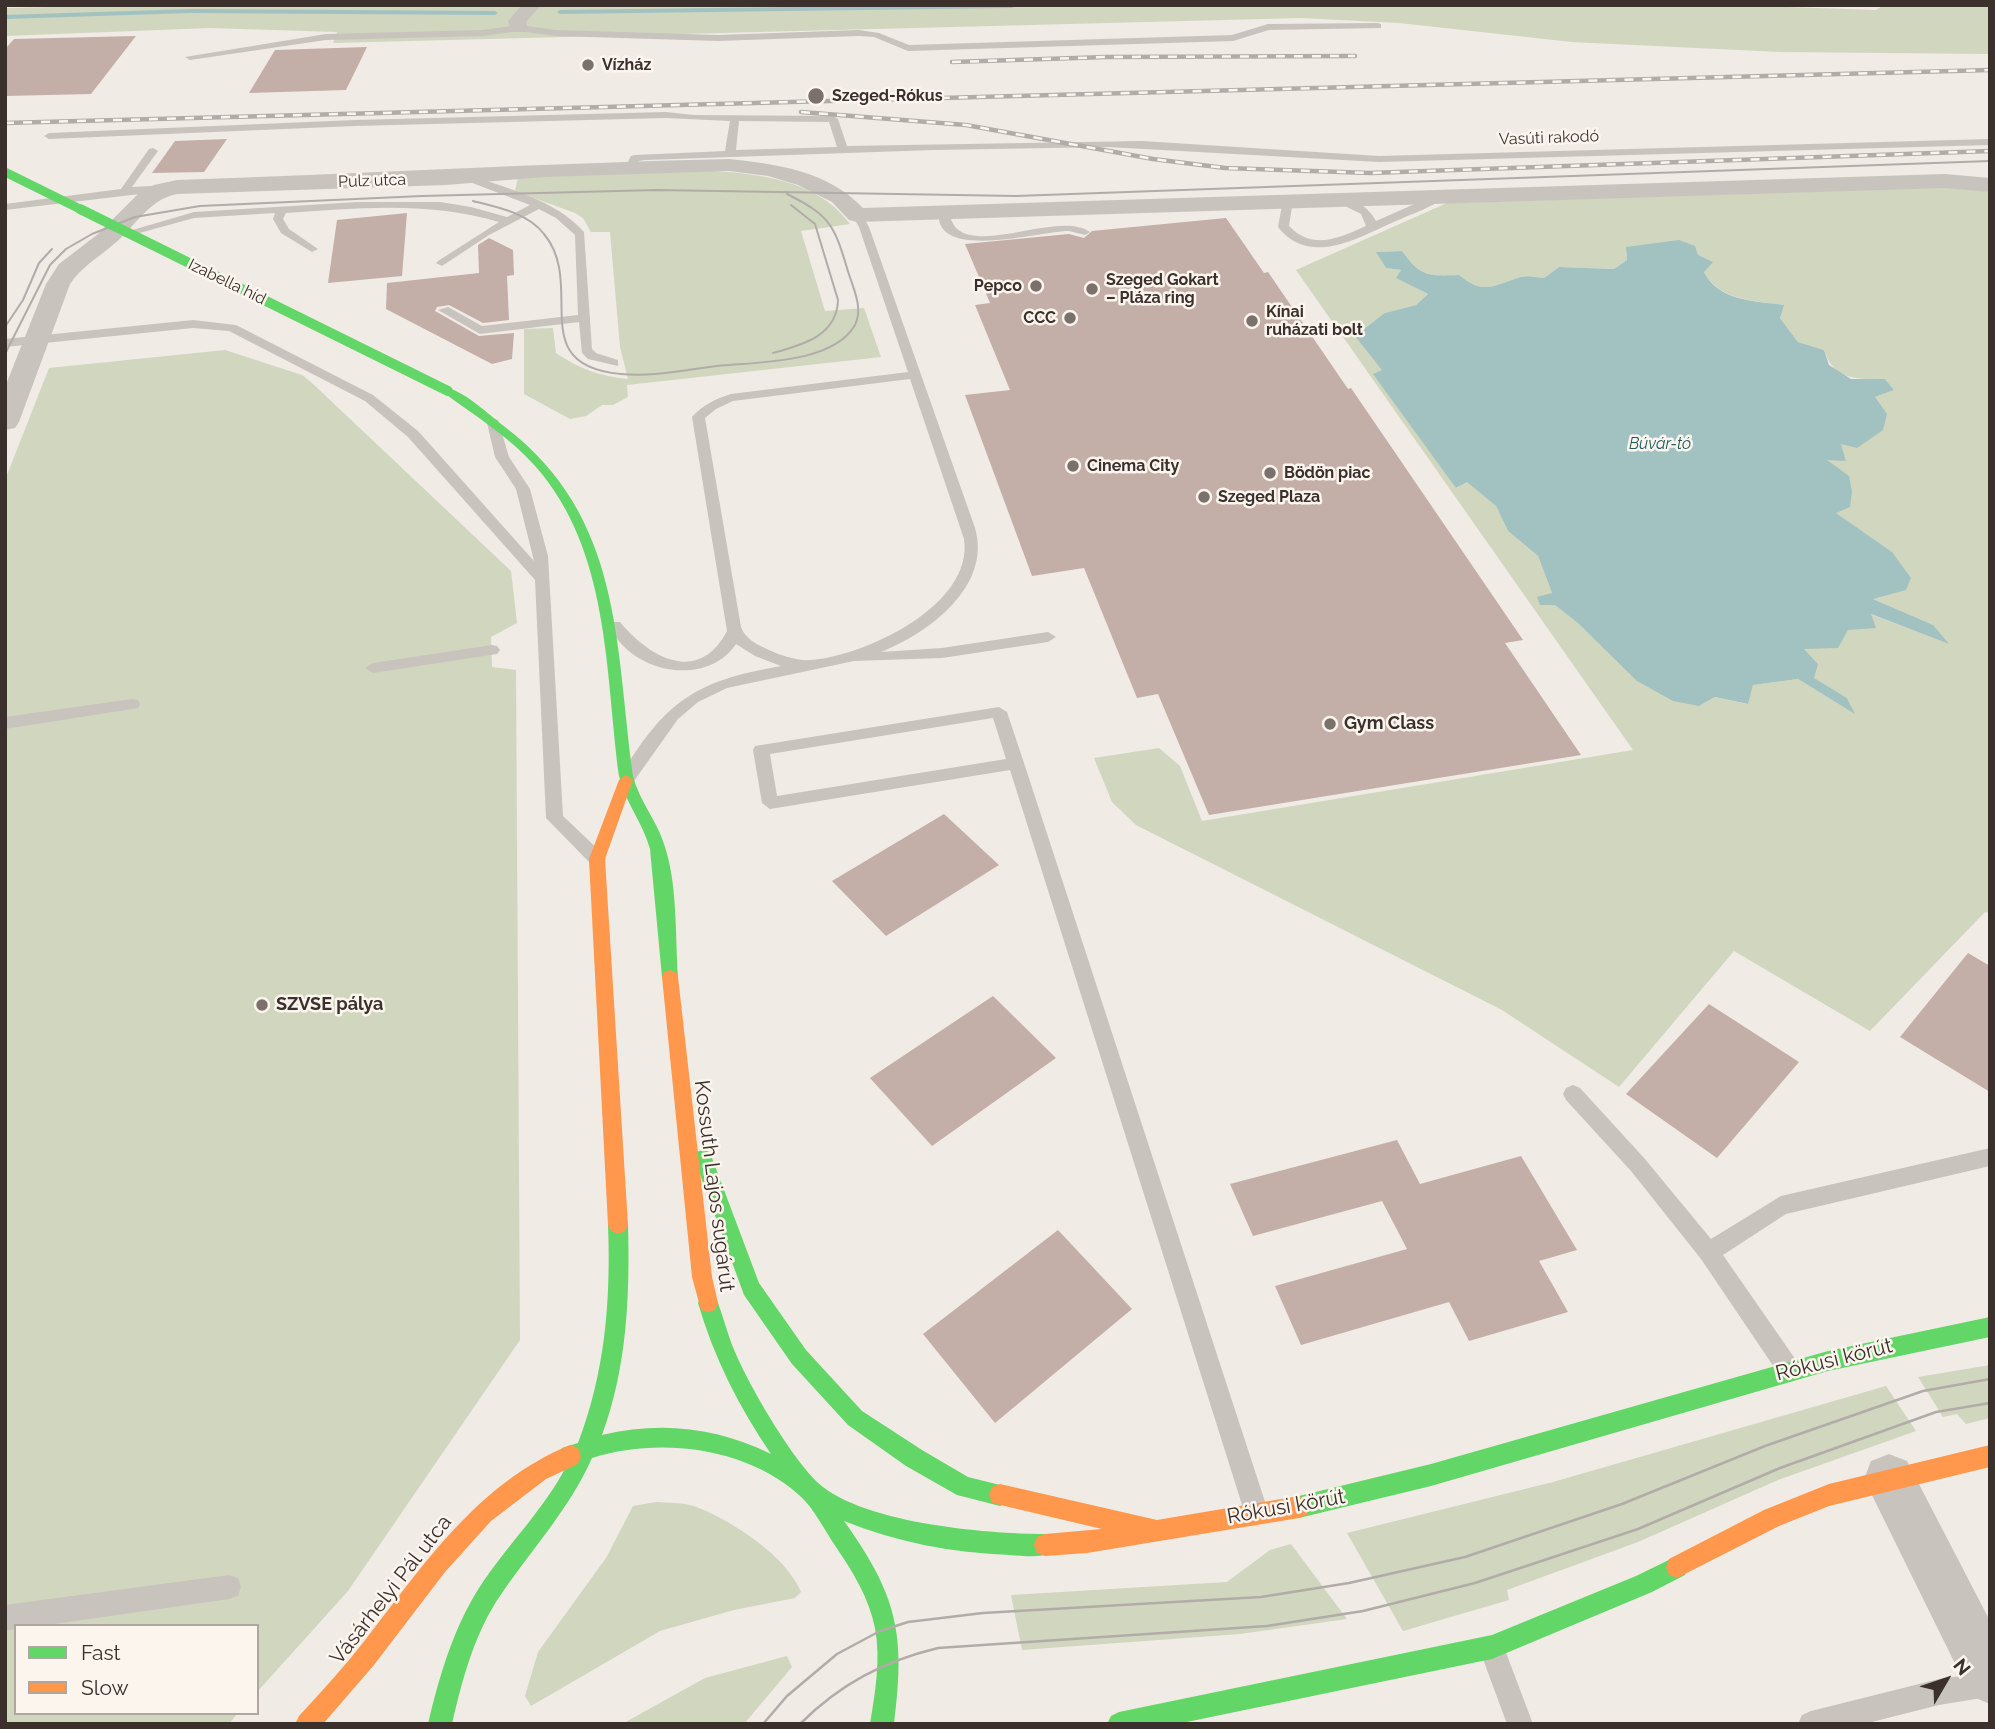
<!DOCTYPE html>
<html>
<head>
<meta charset="utf-8">
<style>
  body { margin:0 }
  #map { position:relative; width:1995px; height:1729px; overflow:hidden; background:#f0ebe5; font-family:Raleway,sans-serif }
  canvas { display:block }
  .frame { position:absolute; inset:0; border:7px solid #3b302b; pointer-events:none }
  .legend { position:absolute; left:14px; top:1624px; width:245px; height:91px; box-sizing:border-box; background:#fbf5ee; border:2px solid #aea6a0; margin:0; padding:9px 12px; list-style:none; font-size:21px; color:#3b302b }
  .legend li { display:flex; align-items:center; gap:14px; height:35px }
  .legend b { width:35px; border:2px solid #aea6a0 }
  .north { position:absolute; left:1911px; top:1645px; width:70px; height:70px; -webkit-text-stroke:5px #fbf5ee; paint-order:stroke; rotate:51deg; font-size:19px; font-weight:700; line-height:28px; text-align:center; color:#3b302b }
  .north::after { content:''; display:block; margin:auto; width:24px; height:32px; background:#3b302b; clip-path:polygon(50% 0,100% 100%,50% 72%,0 100%) }
</style>
</head>
<body>
<div id="map">
<canvas width="1995" height="1729"></canvas>
<div class="frame"></div>
<ul class="legend">
<li><b style="height:9px;background:#63d668"></b>Fast</li>
<li><b style="height:9px;background:#ff974d"></b>Slow</li>
</ul>
<div class="north">N</div>
</div>
<script>
const c = document.querySelector('canvas').getContext('2d');
c.lineJoin = 'round';
function fill(path, color) { c.fillStyle = color; c.fill(path, 'evenodd'); }
function trace(path, color, width, dash) { c.strokeStyle = color; c.lineWidth = width; c.lineCap = dash ? 'butt' : 'round'; c.setLineDash(dash || []); c.stroke(path); }
function drawText(font, color, halo, rows, align = 'center') {
  c.font = font + ' Raleway,sans-serif'; c.lineWidth = 5; c.setLineDash([]); c.textBaseline = 'middle'; c.strokeStyle = halo; c.fillStyle = color; for (const [text, x, y, turn = 0] of rows) {
    c.save(); c.translate(x, y); c.rotate((+turn || 0) * Math.PI / 180); c.textAlign = isNaN(turn) ? turn : align; if (halo) c.strokeText(text, 0, 0); c.fillText(text, 0, 0); c.restore();
  }
}
fill(new Path2D(`
  M146 5H1727L1876 10 1884 5H1990V54L1780 52 1572 42 1399 23 1301 18 333 43 337 32 210 28 5 36V8Z
  M698 170C751 173 816 177 850 224L801 231 825 311 864 308 881 357 627 385 628 397 613 405H602L586 416 570 419 524 394V329L553 328 556 353C580 369 599 376 628 379L620 347 610 232H591L583 218 575 213 515 191 518 177Z
  M1990 185V913L1985 912 1870 1031 1734 951 1619 1087 1502 1010 1136 825 1112 802 1094 758 1159 748 1180 766 1202 821 1633 750 1296 270 1447 203ZM1626 247 1704 272C1718 300 1755 301 1783 305L1780 318 1798 342 1824 350C1834 381 1857 379 1885 379L1894 390 1875 397 1840 444 1846 460H1826L1835 513 1892 552 1871 598 1932 625 1947 643 1870 614 1848 630 1803 649 1813 678 1847 698 1854 713 1798 679 1753 685 1747 704 1715 697 1699 706 1555 605H1540L1552 593 1538 556 1508 531 1496 506 1467 481 1457 488 1374 374 1382 371 1385 313 1416 305 1428 294 1397 278 1401 270 1386 268 1377 252 1402 251C1421 277 1428 276 1459 275 1485 296 1493 285 1521 277 1528 275 1537 277 1544 278L1559 267 1614 269 1627 260Z
  M225 350 302 375 312 383 511 571 517 623 491 637 492 667 516 670 520 1340 348 1591 257 1692V1626H16V1713H238L229 1724H5V480L49 368Z
  M1990 1365V1418L1966 1424 1957 1414 1943 1417 1918 1377Z
  M1886 1386 1916 1431 1778 1480 1638 1542 1507 1590 1509 1600 1403 1631 1347 1533 1553 1482Z
  M656 1502C669 1503 686 1502 699 1508 734 1522 787 1557 801 1592L795 1598 734 1610 660 1631 531 1706 525 1696 538 1652 606 1558 633 1506Z
  M1291 1544 1347 1619 1240 1634 1022 1650 1011 1595 1227 1582 1270 1550Z
  M787 1656 792 1667 744 1724H622L705 1678Z`), '#d1d6bf');
fill(new Path2D(`
  M1679 240 1695 246 1698 255 1713 262 1704 272C1718 301 1755 301 1784 305L1780 318 1798 342 1824 350 1829 365 1851 379H1885L1894 390 1875 397 1887 414 1883 430 1857 448 1841 444 1846 461 1827 460 1849 476 1852 491 1850 507 1836 513 1892 552 1911 578 1906 590 1873 599 1933 625 1949 644 1871 614 1876 628 1848 630 1838 648 1804 649 1818 664 1814 678 1847 698 1855 714 1798 679 1753 685 1748 704 1715 697 1699 706 1673 701 1637 681 1578 623 1555 605H1540L1537 597 1552 593 1538 556 1508 531 1496 506 1467 482 1456 488 1373 374 1382 370 1355 336 1385 313 1416 305 1428 294 1396 278 1401 270 1386 268 1376 252 1402 251C1421 277 1428 276 1459 275 1485 296 1493 285 1521 277 1528 275 1536 277 1544 278L1559 267 1614 269 1627 260 1626 247Z`), '#a1c2c1');
fill(new Path2D(`
  M951 5 1015 6 1012 8 560 14 557 12 560 10Z
  M191 9 495 11 498 13 495 15 191 13 5 19V15Z`), '#a1c2c1');
fill(new Path2D(`
  M136 36 91 94 5 96V49L14 39Z
  M367 47 346 90 249 93 275 50Z
  M227 139 204 172 152 173 175 141Z
  M407 213 402 276 328 283 337 220Z
  M1226 218 1264 273 1268 272 1348 389 1351 388 1523 640 1505 643 1581 755 1209 815 1158 694 1137 698 1084 568 1032 576 965 395 1010 390 975 305 990 303 965 244 1069 234 1084 238 1092 231Z
  M489 238 513 250 514 275 507 276 509 320 483 323 449 305 437 307 435 311 479 336 514 333 512 359 492 364 386 309 387 283 479 273 478 245Z
  M944 814 999 865 886 936 832 881Z
  M1968 953 1990 966V1092L1900 1037Z
  M993 996 1056 1058 932 1146 870 1078Z
  M1709 1004 1799 1062 1717 1158 1626 1094Z
  M1397 1140 1420 1184 1521 1156 1577 1250 1539 1261 1568 1312 1469 1341 1449 1302 1301 1345 1275 1286 1407 1249 1382 1201 1253 1236 1230 1184Z
  M1058 1230 1132 1309 995 1423 923 1334Z`), '#c3afa7');
fill(new Path2D(`
  M1378 23 1381 24V28L1269 30 1233 41 908 51 874 37 859 36 718 41 556 36 519 31 483 36 326 40 190 60 185 57 326 34 483 30 519 25 556 30 718 35 859 30 879 33 909 45 1232 35 1268 24Z
  M666 112 694 115 833 116 838 119 847 146 1142 141 1379 156 1990 139V145L1379 162 1108 147 934 150 645 160 639 161 630 170 625 167 631 156 635 155 725 151 730 121 666 118 355 126 49 139 44 136 49 133 355 120ZM739 121 829 122 837 147 736 150Z
  M153 148 158 151 132 187 170 185 175 188 174 190 5 210V204L121 189 149 149Z
  M462 175H470C508 189 556 200 584 232L592 349 596 353 618 360V366L588 359 582 353 579 322 480 334 438 310 448 307 482 326 578 315 575 235 556 218 539 209 489 235 442 266 436 263 438 261 499 222C429 201 358 208 286 213L283 219 289 229 318 249 312 252 281 233 273 219 275 213 194 218 125 237 119 234 194 212 358 202H440L471 207 507 217 530 205 462 179Z
  M1435 195 1444 197C1432 208 1411 214 1396 221 1359 237 1310 268 1278 227L1283 200 1288 197 1293 200 1289 226C1313 251 1339 238 1366 226L1361 214 1335 201V197C1352 196 1369 207 1376 221Z
  M939 210H947C950 216 952 224 957 229 985 252 1060 211 1090 232L1085 235C1080 234 1074 232 1069 231 1044 230 931 264 939 210Z
  M857 212 861 213 869 227 975 528C992 586 929 633 881 652L942 648 1048 632 1056 637 1048 642 942 658 854 661 727 688 698 702 678 719 634 781H622L620 777C665 701 695 681 781 666L755 656 736 644C715 676 668 677 637 657 625 650 615 637 607 625L610 622H620C649 657 698 686 727 631L692 417C703 405 715 399 731 394L908 372 859 227 852 215ZM910 379 964 539C974 605 865 656 811 660 797 661 782 656 769 650 758 645 745 639 741 627L705 418 716 409 733 401Z
  M193 320 236 325 373 395 418 431 534 561 516 489 495 457 487 423 493 419 498 420 509 457 530 489 548 556 563 816 603 854 606 859 603 864H591L546 818 535 580 408 437 365 401 229 331 193 328 5 347V339Z
  M492 645 497 646 500 650 497 654 373 673 365 668 373 663Z
  M132 699 138 700 140 704 138 708 5 729V717Z
  M999 707 1007 712 1024 763 1268 1511 1265 1520 1256 1523 1247 1520 1244 1511 1010 770 770 809 762 803 753 750 755 746ZM993 718 1006 759 777 796 770 754Z
  M1573 1085 1580 1088 1645 1159 1711 1239 1781 1196 1990 1148V1166L1786 1214 1723 1255 1798 1363 1801 1371 1798 1379 1790 1382 1782 1379 1701 1259 1631 1171 1566 1100 1563 1094 1566 1088Z
  M229 1575 238 1578 241 1587 238 1596 229 1599 40 1626H16V1629L5 1631V1605Z
  M1493 1638 1502 1642 1533 1724H1507L1480 1651 1484 1642Z
  M1990 1672 1988 1697 1939 1705 1864 1724H1798L1802 1715 1811 1711 1939 1679Z`), '#c9c3be');
fill(new Path2D(`
  M522 5H541L526 22 528 28 526 32H512L508 21Z
  M729 159C777 164 828 171 863 208L1945 174 1990 178V192L1945 188 857 222 849 220 832 202 798 185 768 176 729 171 545 177 446 185 177 194C149 199 135 227 114 244 98 258 82 266 70 284L19 422 15 428 5 430V387L46 284 59 264 98 234 139 193 154 185 177 180C361 174 545 163 729 159Z
  M1889 1454 1907 1461 1990 1621V1704L1971 1696 1864 1479 1871 1461Z`), '#c9c3be');
fill(new Path2D(`
  M448 388C468 394 488 414 505 427 623 517 615 643 633 776 639 800 655 818 663 841 678 882 675 933 678 977L676 982 670 984 664 982 662 977 650 849C643 823 625 802 619 776 605 670 610 552 536 467 510 437 475 416 444 393L442 391Z
  M703 1150 710 1152 712 1158 759 1283 806 1350 862 1411 922 1450 968 1477 1008 1487 1011 1495 1008 1503 1000 1506 957 1495 906 1466 848 1425 792 1364 744 1295 694 1158 696 1152Z
  M618 1216 625 1219 628 1225C630 1296 627 1368 602 1435 661 1421 716 1427 771 1454 739 1407 714 1358 698 1303L701 1296 708 1294 715 1296C723 1314 727 1334 735 1352 751 1389 787 1450 814 1479 855 1523 987 1534 1045 1534L1053 1537 1056 1545 1053 1553C1040 1558 1024 1556 1010 1555 952 1553 897 1542 844 1521 897 1595 906 1634 894 1724H870C875 1693 881 1660 875 1628 869 1598 853 1572 836 1547 825 1531 814 1508 799 1495 745 1447 659 1437 592 1458 568 1512 528 1553 496 1602 473 1639 462 1681 452 1724H428C439 1677 453 1629 479 1588 506 1546 544 1510 567 1465L562 1464 559 1456 562 1448 578 1443C605 1373 611 1300 608 1225L611 1219Z
  M1990 1317V1337L1828 1371 1431 1486 1299 1518 1291 1515 1288 1507 1291 1499 1299 1496 1431 1464 1828 1351Z
  M1677 1556 1685 1559 1688 1567 1685 1575 1652 1592 1492 1659 1177 1724H1107L1111 1716 1119 1712 1492 1635 1636 1576Z`), '#63d668');
fill(new Path2D(`
  M626 775 633 780 605 859 628 1225 625 1231 618 1234 611 1231 608 1225 589 859 619 780Z
  M670 970 676 972 678 977 712 1277 718 1303 715 1310 708 1312 701 1310 692 1277 662 977 664 972Z
  M570 1445 578 1448 581 1456 578 1464 546 1479 491 1521 445 1572 374 1665 323 1724H295L299 1716C322 1691 345 1666 366 1639 425 1563 478 1483 570 1445Z
  M1990 1445V1467L1829 1506 1779 1526 1677 1578 1669 1575 1666 1567 1669 1559 1764 1510 1829 1484Z
  M1000 1484 1157 1520 1299 1496 1307 1499 1310 1507 1307 1515 1299 1518 1087 1553 1045 1556 1037 1553 1034 1545 1037 1537 1045 1534 1102 1529 992 1503 989 1495 992 1487Z`), '#ff974d');
trace(new Path2D(`
  M473 201C497 207 528 213 544 234 587 286 523 365 621 374 653 377 685 370 717 366 755 362 833 364 855 325 864 307 852 286 847 268 834 224 829 215 787 194
  M5 327 23 300 39 263 52 249
  M773 353C802 345 837 336 838 300L815 224 791 205
  M5 354 50 265 66 249 92 234 135 217 200 206 422 196 657 190 1016 196 1990 161`), '#b1aca8', 2);
trace(new Path2D(`
  M763 1724 787 1696 837 1654 880 1631 908 1622 983 1613 1261 1597 1349 1583 1465 1557 1622 1504 1765 1446 1923 1391 1990 1379
  M800 1724C840 1684 884 1661 938 1648L1267 1626 1363 1611 1475 1583 1638 1529 1780 1468 1936 1412 1990 1403`), '#b1aca8', 2.5);
const rail = new Path2D(`
  M952 62 1107 57 1355 56
  M801 112 966 125 1153 159 1225 168 1370 173 1990 151
  M5 123 1990 70`);
trace(rail, '#b1aca8', 4.5);
trace(rail, '#fbf5ee', 2.5, [9]);
trace(new Path2D(`
  M5 172 84 211`), '#63d668', 9);
trace(new Path2D(`
  M80 209 448 391`), '#63d668', 10);
for (const [x, y, r, color] of [
  [588,65,7,"#7a716c"],
  [816,96,9,"#7a716c"],
  [1036,286,7,"#7a716c"],
  [1092,289,7,"#7a716c"],
  [1070,318,7,"#7a716c"],
  [1252,321,7,"#7a716c"],
  [1073,466,7,"#7a716c"],
  [1270,473,7,"#7a716c"],
  [1204,497,7,"#7a716c"],
  [1330,724,7,"#7a716c"],
  [262,1005,7,"#7a716c"]
]) { const dot = new Path2D(); dot.arc(x, y, r, 0, 2 * Math.PI); c.fillStyle = color; c.fill(dot); trace(dot, '#fbf5ee', 2.5); }
drawText('bold 16px', '#3b302b', '#fbf5ee', [
  ["Vízház",602,65],
  ["Szeged-Rókus",832,96],
  ["Szeged Gokart",1106,280],
  ["– Pláza ring",1106,298],
  ["Pepco",1022,286,"right"],
  ["Kínai",1266,312],
  ["ruházati bolt",1266,330],
  ["CCC",1056,318,"right"],
  ["Cinema City",1087,466],
  ["Bödön piac",1284,473],
  ["Szeged Plaza",1218,497]
], 'left');
drawText('16px', '#3b302b', '#fbf5ee', [
  ["Vasúti rakodó",1549,138,-2],
  ["Pulz utca",372,181,-2],
  ["Izabella híd",227,282,26]
]);
drawText('italic 16px', '#1f5a5e', '#fbf5ee', [
  ["Búvár-tó",1660,444]
]);
drawText('bold 18px', '#3b302b', '#fbf5ee', [
  ["Gym Class",1344,724],
  ["SZVSE pálya",276,1005]
], 'left');
drawText('21px', '#3b302b', '#fbf5ee', [
  ["Kossuth Lajos sugárút",714,1186,83],
  ["Rókusi körút",1834,1360,-14],
  ["Rókusi körút",1286,1507,-10],
  ["Vásárhelyi Pál utca",391,1590,-52]
]);
</script>
</body>
</html>
